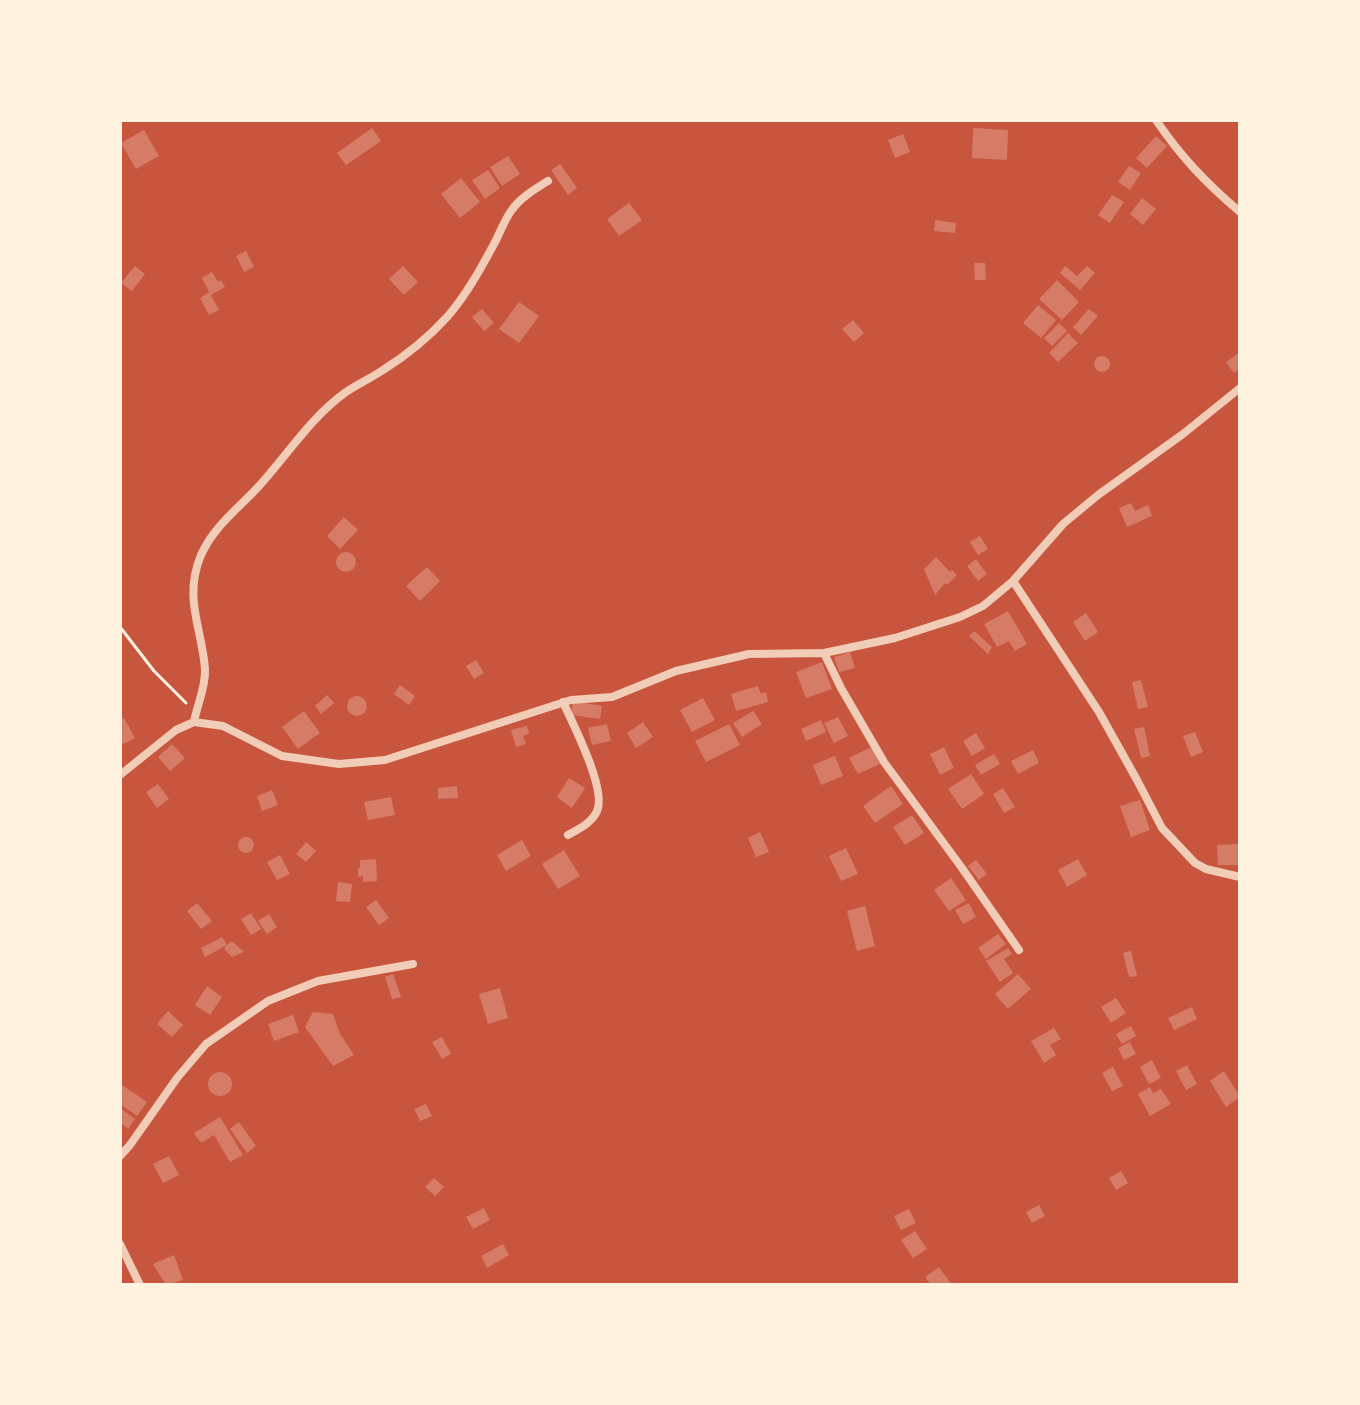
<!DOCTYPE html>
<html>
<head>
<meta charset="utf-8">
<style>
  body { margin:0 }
  #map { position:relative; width:1360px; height:1405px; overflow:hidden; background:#c8553d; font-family:Cabin,sans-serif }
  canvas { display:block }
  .frame { position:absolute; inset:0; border:122px solid #fff3e0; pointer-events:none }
</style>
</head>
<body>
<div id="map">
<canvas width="1360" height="1405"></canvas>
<div class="frame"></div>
</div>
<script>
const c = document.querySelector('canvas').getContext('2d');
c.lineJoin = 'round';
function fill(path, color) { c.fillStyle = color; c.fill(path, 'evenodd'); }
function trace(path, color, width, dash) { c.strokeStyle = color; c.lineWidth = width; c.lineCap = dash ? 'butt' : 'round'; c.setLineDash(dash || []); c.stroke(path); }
fill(new Path2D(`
  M372 128 381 141 346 165 337 153Z
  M973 128 1008 130 1007 160 972 158Z
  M144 130 159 156 136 169 121 143Z
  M903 134 910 152 895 158 888 140Z
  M1156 136 1167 146 1147 168 1136 158Z
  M508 156 520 174 502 186 490 167Z
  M560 164 577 188 568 195 551 170Z
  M1129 166 1141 173 1130 190 1118 182Z
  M488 170 500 188 485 199 472 180Z
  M461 178 480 202 460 218 441 194Z
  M1112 195 1124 202 1110 223 1098 215Z
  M1142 198 1156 209 1143 225 1130 214Z
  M629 203 642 220 619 236 607 219Z
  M935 220 956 223 955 233 934 231Z
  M246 251 254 267 244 272 236 256Z
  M974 263H985L986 280H975Z
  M135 266 145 274 132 291 121 283Z
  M403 266 418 282 404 295 389 279Z
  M1065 266 1077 276 1087 266 1095 273 1080 290 1060 273Z
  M212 272 218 282 221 280 225 287 211 295 219 310 209 315 200 298 209 292 202 278Z
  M1057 280 1079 302 1062 320 1039 299Z
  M519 302 539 316 519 343 499 329Z
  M1038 305 1056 320 1041 338 1023 323Z
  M482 309 494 323 484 331 472 317Z
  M1089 309 1098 316 1081 335 1073 327Z
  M853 320 864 333 854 342 842 329Z
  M1059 323 1067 331 1052 346 1044 338Z
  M1068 333 1078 343 1058 362 1049 353Z
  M1240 352V368L1234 373 1226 362Z
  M1094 364a8 8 0 1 1 16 0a8 8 0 1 1-16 0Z
  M1131 503 1135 511 1148 505 1152 516 1127 527 1119 508Z
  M344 517 358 530 340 549 327 536Z
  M980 536 988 549 978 555 970 542Z
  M336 562a10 10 0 1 1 20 0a10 10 0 1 1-20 0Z
  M936 557 950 572 952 570 957 575 947 585 945 583 935 595 924 569Z
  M976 559 987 574 978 581 967 566Z
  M427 567 440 581 420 601 406 586Z
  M1008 611 1027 644 1015 651 1009 641 997 647 984 624Z
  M1086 613 1098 632 1085 641 1073 622Z
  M974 631 992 647 988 654 969 636Z
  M850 652 855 668 839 672 834 657Z
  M476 660 484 673 474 679 466 666Z
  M822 662 832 689 806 698 796 672Z
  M1141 680 1148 707 1138 709 1132 682Z
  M400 685 415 696 409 705 394 694Z
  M758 686 761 694 766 692 768 702 736 711 731 694Z
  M327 695 334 703 321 714 315 706Z
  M347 706a10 10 0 1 1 20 0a10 10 0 1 1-20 0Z
  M703 698 715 720 692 732 680 710Z
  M573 701 602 706 600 719 571 715Z
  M304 711 320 733 298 749 282 727Z
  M753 711 762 724 742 737 733 723Z
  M838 717 848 736 834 743 824 723Z
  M124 718 135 738 123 744 120 738V720Z
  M821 720 826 732 806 741 801 729Z
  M643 722 653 737 636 748 627 733Z
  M607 724 611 741 592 745 588 728Z
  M729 724 740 745 706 762 695 741Z
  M527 726 529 734 523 736 526 744 516 747 511 730Z
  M1144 727 1150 756 1141 758 1134 729Z
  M1195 732 1203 752 1191 757 1183 736Z
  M976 733 985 748 972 756 963 741Z
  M172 744 185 758 170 771 158 757Z
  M871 747 880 764 858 774 849 758Z
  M944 747 954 768 940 775 930 754Z
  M1033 750 1039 763 1018 774 1011 761Z
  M994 754 1000 764 981 775 975 765Z
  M835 756 843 776 821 785 813 765Z
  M971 774 984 794 962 809 948 789Z
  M569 778 585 788 572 808 557 797Z
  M158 784 169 799 157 808 146 792Z
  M457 786 458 798 438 799V788Z
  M891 786 903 804 875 823 863 806Z
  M1003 788 1015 807 1004 813 993 794Z
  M272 790 278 805 262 811 257 796Z
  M391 797 395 815 368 820 364 802Z
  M1140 800 1150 830 1131 837 1120 806Z
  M912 815 924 833 905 845 893 827Z
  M760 832 769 852 756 857 748 838Z
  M238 845a8 8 0 1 1 16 0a8 8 0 1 1-16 0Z
  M522 840 531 856 506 871 497 855Z
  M306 842 316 851 306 862 296 854Z
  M1238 844V865H1218L1217 845Z
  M846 848 858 874 841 881 829 856Z
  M564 850 580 876 558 889 542 864Z
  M280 855 290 874 277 880 267 862Z
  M376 859 377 881 363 882V876L358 877V868H360V860Z
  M1078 859 1087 875 1067 887 1058 870Z
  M976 860 987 874 979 880 968 866Z
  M951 878 966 900 949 911 934 890Z
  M338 882 352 884 350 902 336 901Z
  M376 900 389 918 379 925 366 907Z
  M197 903 212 921 201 929 187 911Z
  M969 903 976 917 963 924 955 910Z
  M865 906 875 946 857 951 847 911Z
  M251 913 261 929 251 935 241 919Z
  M269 914 277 927 267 934 258 921Z
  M998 934 1006 944 986 959 978 948Z
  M222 937 227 945 232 941 244 952 232 957 224 949 227 945 205 957 201 948Z
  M1008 948 1012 954 1004 959 1013 973 1000 982 986 961Z
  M1131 951 1137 976 1129 977 1123 953Z
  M393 974 401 997 392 999 385 977Z
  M1018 974 1031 989 1008 1009 995 994Z
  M207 986 222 997 210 1015 195 1005Z
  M500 988 508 1018 488 1024 479 994Z
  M1116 998 1126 1013 1111 1023 1101 1007Z
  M1192 1007 1197 1019 1174 1030 1168 1018Z
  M168 1011 183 1025 172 1037 157 1024Z
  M313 1012 333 1014 340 1034 354 1055 333 1066 305 1027Z
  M293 1015 299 1032 274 1041 268 1024Z
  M1131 1026 1136 1036 1122 1044 1116 1034Z
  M1054 1028 1061 1039 1050 1045 1056 1055 1044 1063 1031 1041Z
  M442 1037 451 1054 442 1059 432 1042Z
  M1130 1042 1136 1054 1124 1060 1118 1048Z
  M1152 1060 1161 1078 1149 1084 1140 1067Z
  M1187 1065 1197 1084 1186 1090 1176 1071Z
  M1113 1067 1123 1086 1112 1091 1102 1073Z
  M1224 1071 1240 1097 1226 1107 1210 1081Z
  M208 1084a12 12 0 1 1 24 0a12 12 0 1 1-24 0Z
  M122 1085 147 1102 137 1116 120 1104V1088Z
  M1150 1087 1153 1093 1161 1089 1171 1104 1150 1116 1138 1094Z
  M426 1104 432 1116 420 1121 414 1109Z
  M120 1108 135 1119 128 1129 120 1122Z
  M220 1117 243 1155 230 1162 214 1135 201 1143 194 1133Z
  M239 1122 256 1146 247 1153 230 1129Z
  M169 1156 179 1175 163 1183 153 1164Z
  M1121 1171 1128 1183 1116 1190 1109 1178Z
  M434 1178 444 1187 435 1196 425 1187Z
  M1039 1205 1045 1216 1032 1223 1026 1212Z
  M484 1208 490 1220 473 1229 466 1217Z
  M909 1209 916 1223 901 1230 894 1216Z
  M915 1231 927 1249 913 1258 901 1240Z
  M503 1244 509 1255 487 1268 481 1256Z
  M174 1255 183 1280 166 1285 153 1264Z
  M939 1267 952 1285H931L925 1277Z`), '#d67c66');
trace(new Path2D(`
  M120 627 154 671 186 703`), '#fff3e0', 3);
trace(new Path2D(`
  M1156 120C1181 157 1206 183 1240 212
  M1013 581 1099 712 1137 780 1162 828 1195 863 1206 869 1240 877
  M824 653 841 688 884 762 962 868 1019 950
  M563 702C573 724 607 790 597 811 592 823 578 829 568 835
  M194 722C197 705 206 687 205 669 202 628 183 598 201 555 214 526 238 509 259 486 288 454 311 417 346 392 358 384 371 378 383 370 407 355 429 337 448 316 467 294 481 268 494 244 500 233 504 221 511 211 520 198 535 189 548 181
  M120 775 176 730 194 722 223 726 282 756 339 764 385 760 571 700 612 697 676 671 749 654 824 653 895 638 960 617 983 606 1013 581 1063 524 1098 495 1183 434 1240 388
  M120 1156 130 1145 177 1078 206 1044 268 1001 318 981 413 964
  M120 1244 140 1285`), '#f1ccb7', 8);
</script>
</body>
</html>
